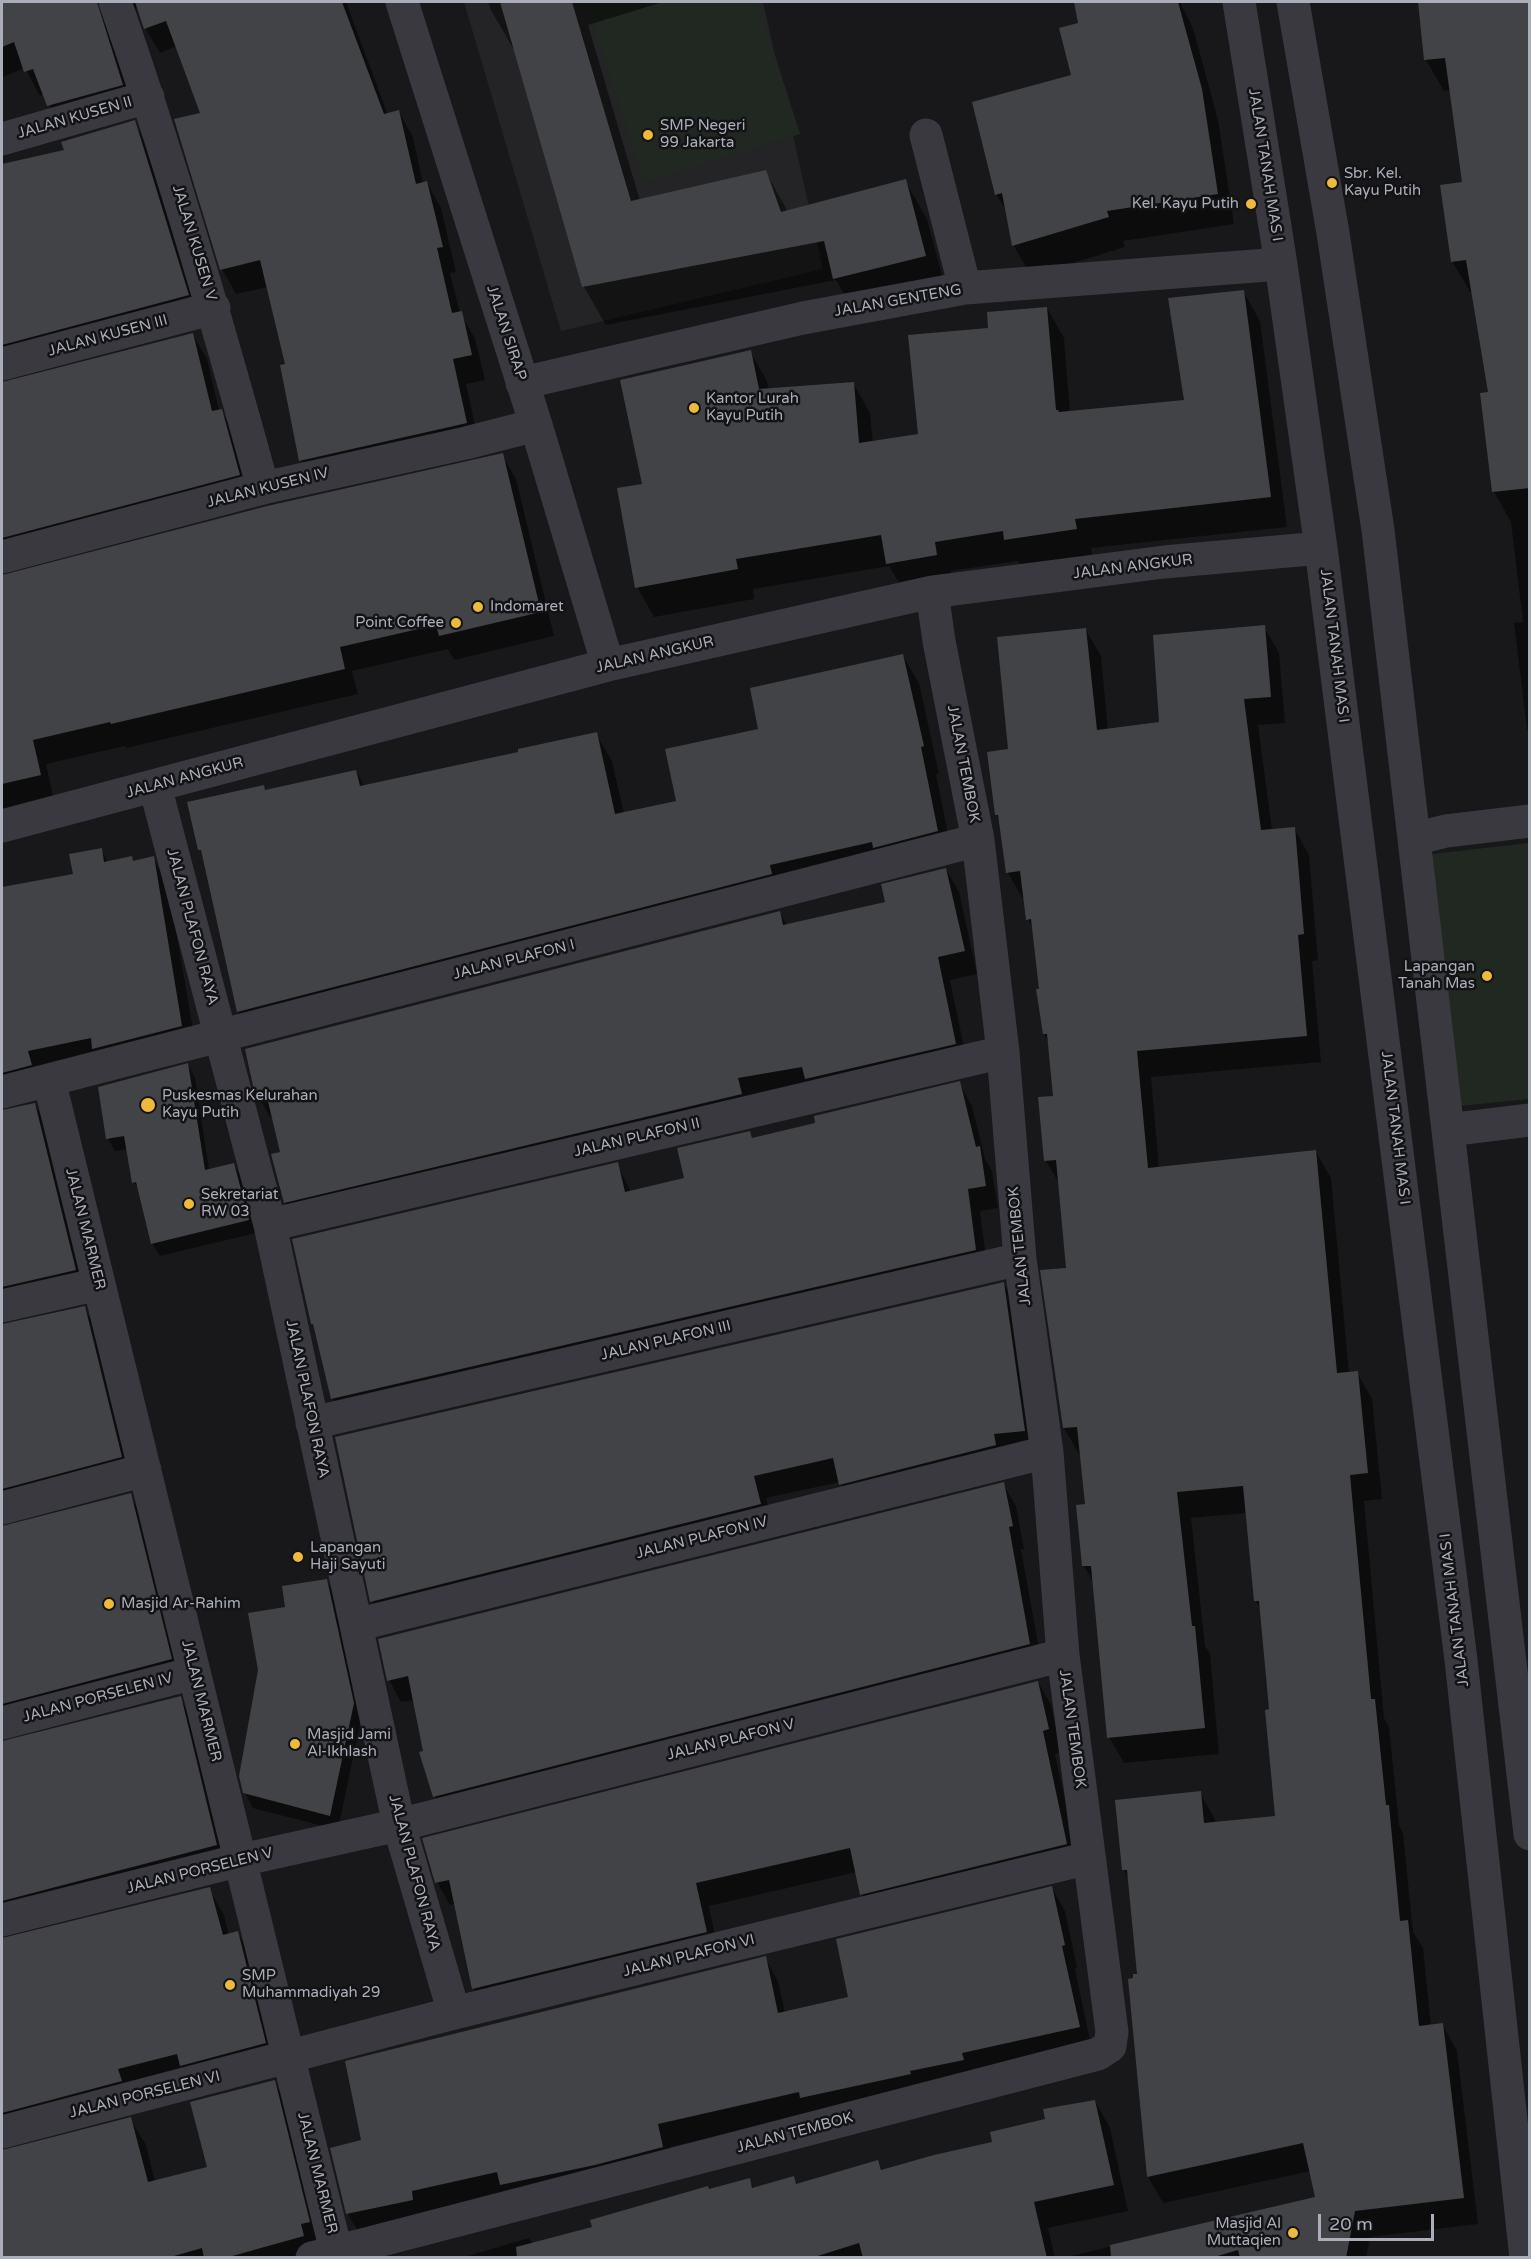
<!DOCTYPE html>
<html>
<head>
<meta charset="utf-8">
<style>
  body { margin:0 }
  #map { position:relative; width:1531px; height:2259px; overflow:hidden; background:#18181a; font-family:"Varela Round",sans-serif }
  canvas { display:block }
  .frame { position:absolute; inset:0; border:3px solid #aaaeb9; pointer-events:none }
  .scale { position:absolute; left:1318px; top:2214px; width:116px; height:27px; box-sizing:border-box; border:3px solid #aaaeb9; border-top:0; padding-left:8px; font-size:18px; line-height:21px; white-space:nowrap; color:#aaaeb9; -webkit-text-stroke:4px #131315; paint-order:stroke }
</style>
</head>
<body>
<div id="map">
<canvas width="1531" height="2259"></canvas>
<div class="frame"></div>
<div class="scale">20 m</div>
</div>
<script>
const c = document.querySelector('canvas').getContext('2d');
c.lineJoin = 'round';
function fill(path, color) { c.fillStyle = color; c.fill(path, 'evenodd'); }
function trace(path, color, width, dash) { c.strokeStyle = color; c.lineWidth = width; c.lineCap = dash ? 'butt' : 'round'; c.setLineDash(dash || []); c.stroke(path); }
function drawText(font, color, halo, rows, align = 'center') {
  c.font = font + ' "Varela Round",sans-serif'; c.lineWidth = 5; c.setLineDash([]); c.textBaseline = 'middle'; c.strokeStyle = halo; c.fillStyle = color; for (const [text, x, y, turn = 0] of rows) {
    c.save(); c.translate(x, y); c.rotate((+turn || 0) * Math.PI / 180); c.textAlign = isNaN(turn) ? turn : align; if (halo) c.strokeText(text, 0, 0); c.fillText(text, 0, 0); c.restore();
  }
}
fill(new Path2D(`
  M464 2H763L823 269 561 331Z`), '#242427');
fill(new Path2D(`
  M587 2H758L800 134 644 183Z
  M1529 843V1099L1459 1106 1432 854Z`), '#202821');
fill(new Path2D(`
  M2 2H346L388 115 399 112 413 137 423 184 427 183 441 208 456 272 450 273 460 313 475 338 485 380 466 384 480 448 315 485 301 460 287 365 268 287 236 294 222 269 202 114 177 46 160 53 145 28 140 11 133 8 136 110 63 131 44 94 40 96 25 68 2 77Z
  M488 2H663L588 25 640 201 765 171 788 212 905 181 927 219 947 294 857 317 836 280 606 325 584 287 515 48H513L491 10Z
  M1075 2H1180L1193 28 1218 120 1234 224 1123 241 1125 247 1031 276 1014 246 1008 214 996 194 1073 76 1079 24Z
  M1420 2H1530V733L1527 729 1514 623 1523 622 1511 522 1494 492 1482 395 1490 394 1473 292H1470L1452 261 1463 183 1451 90 1444 91 1426 60Z
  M134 122 148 146 202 320 2 377V165L66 151Z
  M1243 291 1260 321 1287 527 1091 548 1093 559 1023 569 1018 561 951 571 953 585 905 593 889 566 753 589 754 599 654 617 637 587 644 485 750 351 767 381 769 389 853 383 870 413 873 443 919 435 990 329 1047 308 1064 338 1070 413 1186 401Z
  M193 335 207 359 219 411H221L235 435 253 499 2 569V383Z
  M502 455 516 479 554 636 454 660 448 649 352 671 358 694 126 748 125 746 46 764 54 800 2 812V576Z
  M1264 627 1279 653 1285 723 1258 725 1272 830 1294 828 1309 855 1318 960 1312 961 1321 1062 1151 1077 1159 1168 1316 1152 1331 1178 1349 1373 1357 1372 1372 1399 1382 1499 1364 1501 1384 1718 1389 1727 1399 1825 1403 1833 1413 1932 1423 1948 1431 2026 1442 2024 1457 2051 1478 2224 1370 2237 1366 2258H1062L1317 2198 1311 2171 1163 2203 1148 2177 1129 1980 1138 1975 1130 1880 1124 1870 1116 1801 1200 1793 1215 1819V1823L1277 1817 1271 1711 1261 1610 1256 1601 1247 1513 1191 1518 1205 1646 1210 1654 1219 1754 1124 1763 1109 1737 1095 1585 1084 1566 1078 1506H1087L1081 1454H1079L1064 1428 1068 1269 1060 1185 1046 1161 1055 1097 1050 1044 1044 1034 1034 931 1028 919 1025 899H1023L1008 873 1001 823 996 815 1010 750 1086 630 1101 656 1108 730 1161 724Z
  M903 656 919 683 939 774H936L953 859 254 1039 238 1011 204 857 200 850 264 787 266 792 356 771 365 787 520 753 596 734 612 761 624 814 678 802 760 730Z
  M101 849 108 863 134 862 153 858 168 884 197 1052 3 1105 2 1108V888L75 875Z
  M946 869 959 892 977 974 950 980 968 1067 298 1225 285 1202 281 1153 273 1117H270L257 1094 779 912 787 925 887 903Z
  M188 1065 195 1078 209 1170 234 1165 241 1177 256 1233 160 1256 152 1243 141 1194 134 1182 128 1149 115 1151 108 1139Z
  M959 1083 972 1106 985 1159 992 1171 998 1208 980 1211 988 1273 345 1421 332 1399 316 1331 312 1324 617 1164 631 1192 686 1179 750 1133 753 1139 817 1124Z
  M35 1105 50 1131 90 1296 4 1319 2 1323V1111Z
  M1004 1284 1017 1306 1037 1454 854 1507 840 1482 766 1498 773 1527 385 1624 372 1602Z
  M84 1308 100 1334 136 1483 3 1522 2 1524V1326Z
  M1003 1484 1016 1506 1024 1549H1021L1042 1666 447 1819 435 1796 414 1700 401 1702 389 1680Z
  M130 1495 145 1521 186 1686 3 1736 2 1739V1528Z
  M326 1580 335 1596 361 1719 338 1830 253 1808 245 1793 287 1609Z
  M1038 1682 1051 1705 1061 1752 1055 1754 1080 1867 875 1917 862 1894 857 1872 709 1906 719 1955 487 2012 474 1989 455 1904 450 1905 437 1882Z
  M180 1698 195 1724 231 1871 3 1933 2 1936V1743Z
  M1052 1888 1065 1911 1077 1968 1075 1969 1092 2050 670 2147 675 2171 361 2237 348 2214 362 2141 765 1958 778 1981 785 2013 850 1998Z
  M209 1889 224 1915 229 1935 237 1932 253 1958 280 2069 4 2145 2 2149V1940Z
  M274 2081 289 2108 324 2248 316 2258H2V2152L130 2119 146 2145 155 2182 208 2168Z
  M1095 2101 1110 2128 1128 2211 1048 2228 1055 2258H461L529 2238 533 2244 594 2228 749 2180 754 2189 793 2178 798 2185 877 2161 883 2171 994 2143Z`), '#0007');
fill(new Path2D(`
  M2 2H97L123 85 47 106 33 69 24 72 14 42 2 47Z
  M135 2H342L384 114 399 110 416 184 427 181 443 247 437 248 452 313 462 311 472 355 453 359 467 423 299 461 280 365 285 364 260 260 220 270 174 119 200 113 166 21 144 29Z
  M500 2H572L631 201 766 170 781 212 906 179 926 256 833 279 824 241 582 287Z
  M1074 2H1178L1202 89 1218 194 1107 211 1109 217 1012 246 1002 193 995 195 972 102 1071 75 1059 28 1078 23Z
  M1418 2H1530V488L1492 492 1480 393 1488 392 1466 260 1451 262 1440 185 1462 182 1445 58 1424 60Z
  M135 120 189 295 2 345V164L64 150 61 142Z
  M1244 290 1271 497 1075 519 1077 529 1004 540 1003 531 935 542 937 555 886 564 881 535 736 559 738 569 635 588 617 488 642 484 620 380 751 350 759 389 854 382 859 443 918 434 908 335 988 328 987 312 1047 307 1056 410H1058L1059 412 1184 400 1168 298Z
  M193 333 212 411 222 409 240 475 2 538V382Z
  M503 453 541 612 439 636 436 625 340 647 345 669 111 724 110 722 33 740 41 775 2 784V575L267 506Z
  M1265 625 1271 697 1244 699 1261 830 1295 827 1304 934 1298 935 1307 1036 1137 1051 1148 1168 1316 1150 1337 1373 1358 1371 1368 1473 1350 1475 1371 1699H1375L1386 1805H1389L1400 1921 1408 1920 1419 2026 1443 2023 1464 2198 1355 2211 1346 2258H1240L1238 2250 1211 2258H1111L1110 2245 1315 2197 1303 2143 1147 2177 1128 1979 1133 1978V1974H1137L1127 1870H1122L1115 1800 1201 1791 1204 1823 1275 1816 1265 1710 1269 1709 1259 1601H1254L1243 1486 1177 1492 1192 1626H1195L1205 1728 1107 1738 1091 1566H1082L1076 1505 1085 1504 1077 1427 1063 1428 1040 1270 1066 1268 1056 1160 1044 1161 1038 1097 1053 1096 1047 1034H1043L1036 989H1039L1031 919 1026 920 1020 871 1006 873 998 815H995L987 752 1008 749 997 637 1086 628 1097 730 1159 722 1153 635Z
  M903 654 924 746 921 747 938 831 873 848 872 842 770 865 772 874 237 1012 201 850H198L187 802 264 785 265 790 356 770 360 786 518 752V749L597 732 615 814 676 801 665 749 758 729 750 688Z
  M102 848 104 862 132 856 133 861 154 856 182 1026 92 1049 91 1038 28 1051 32 1065 2 1073V887L73 874 69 854Z
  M946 868 965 951 938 957 956 1044 805 1079 802 1067 738 1078 742 1094 284 1203 271 1154 280 1152 266 1093 255 1095 245 1049 780 911 783 925 885 902 881 884Z
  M188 1063 205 1170 234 1163 249 1220 151 1244 136 1182 132 1183 124 1136 106 1139 98 1087Z
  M960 1081 976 1147 980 1146 986 1186 968 1189 976 1250 331 1399 313 1324H311L292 1239 618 1162 625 1192 684 1178 677 1148 750 1131 752 1138 815 1123 814 1116Z
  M35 1103 76 1270 2 1287V1110Z
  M1004 1282 1025 1431 994 1434 996 1445 839 1485 833 1458 754 1476 761 1504 370 1602 335 1437Z
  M85 1306 122 1457 2 1489V1324Z
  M1004 1482 1013 1526 1009 1527 1030 1644 433 1797 419 1752 423 1751 408 1676 387 1681 378 1639Z
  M131 1493 172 1659 2 1704V1526Z
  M327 1579 354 1703 330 1816 243 1793 239 1776 258 1670 248 1613 285 1607 282 1586Z
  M1038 1681 1049 1729 1043 1731 1067 1844 860 1895 850 1848 696 1883 707 1932 472 1989 449 1880 435 1883 422 1838Z
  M181 1696 217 1845 2 1901V1741Z
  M1052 1886 1065 1945 1062 1946 1080 2027 962 2053 964 2060 910 2071 911 2074 800 2098 799 2092 658 2124 663 2147 595 2165 500 2185 497 2172 412 2191 413 2200 346 2214 330 2148 361 2140 345 2061 766 1956 778 2013 848 1997 836 1939Z
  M210 1887 223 1935 238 1931 266 2043 180 2066 177 2054 118 2069 122 2081 2 2113V1938Z
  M275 2080 310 2222 301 2224 304 2236 225 2258H204L202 2248 167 2258H2V2150L131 2117 148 2182 207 2167 190 2102Z
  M1095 2100 1114 2185 1034 2202 1047 2258H863L859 2243 811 2258H517L516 2247 592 2227 590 2220 708 2186 709 2189 750 2178 752 2188 794 2176 796 2184 878 2160 881 2170 934 2155 992 2142 990 2132 1045 2119 1043 2109Z`), '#424347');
trace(new Path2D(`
  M115 2C171 162 218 324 263 488
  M402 2 536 425 608 665
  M1239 2 1281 264 1321 548 1461 1660 1526 2258
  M1293 2 1333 233 1378 530 1530 1834
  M926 135 965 288
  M2 139 148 97
  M2 364 214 308
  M522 383 803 318 965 288 1281 264
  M2 557 263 488 466 443 536 425
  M155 786 270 1225 399 1825 454 2013
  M2 826 608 665 932 592 1164 562 1321 548
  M1414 839 1446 831 1530 821
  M49 1080 336 2251
  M2 1092 978 840
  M1448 1130 1530 1120
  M270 1225 1003 1052
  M2 1306 99 1284
  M312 1423 1020 1259
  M2 1508 145 1470
  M356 1625 1047 1452
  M2 1723 194 1673
  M2 1920 241 1860 399 1825 1063 1655
  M2 2132 454 2013 1089 1858
  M312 2258 1098 2054 1110 2046 1112 2032 1063 1655 1047 1452 1020 1259 1003 1052 978 840 939 641 932 592`), '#39393f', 33);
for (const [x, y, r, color] of [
  [648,135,6,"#edba3c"],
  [1332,183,6,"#edba3c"],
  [1251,204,6,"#edba3c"],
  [694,408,6,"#edba3c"],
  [478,607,6,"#edba3c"],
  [456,623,6,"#edba3c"],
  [1487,976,6,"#edba3c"],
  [148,1105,8,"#edba3c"],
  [189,1204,6,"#edba3c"],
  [298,1557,6,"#edba3c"],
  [109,1604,6,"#edba3c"],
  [295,1744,6,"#edba3c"],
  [230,1985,6,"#edba3c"],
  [1293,2233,6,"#edba3c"]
]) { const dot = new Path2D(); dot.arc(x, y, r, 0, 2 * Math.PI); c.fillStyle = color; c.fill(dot); trace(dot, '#131315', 2); }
drawText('15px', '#aaaeb9', '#131315', [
  ["JALAN KUSEN II",75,118,-16],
  ["JALAN TANAH MAS I",1265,165,81],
  ["JALAN KUSEN V",194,243,73],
  ["JALAN GENTENG",898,301,-10],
  ["JALAN SIRAP",506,333,72],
  ["JALAN KUSEN III",108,336,-15],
  ["JALAN KUSEN IV",268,488,-14],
  ["JALAN ANGKUR",1133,567,-7],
  ["JALAN TANAH MAS I",1334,646,83],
  ["JALAN ANGKUR",655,655,-13],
  ["JALAN TEMBOK",963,764,79],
  ["JALAN ANGKUR",185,778,-15],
  ["JALAN PLAFON RAYA",192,927,75],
  ["JALAN PLAFON I",514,960,-14],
  ["JALAN TANAH MAS I",1395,1128,83],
  ["JALAN PLAFON II",637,1138,-13],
  ["JALAN MARMER",85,1229,76],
  ["JALAN TEMBOK",1020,1246,-96],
  ["JALAN PLAFON III",666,1341,-13],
  ["JALAN PLAFON RAYA",307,1399,78],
  ["JALAN PLAFON IV",702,1538,-14],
  ["JALAN TANAH MAS I",1455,1610,-97],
  ["JALAN PORSELEN IV",98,1698,-15],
  ["JALAN MARMER",201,1701,76],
  ["JALAN TEMBOK",1072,1729,82],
  ["JALAN PLAFON V",731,1740,-14],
  ["JALAN PORSELEN V",200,1871,-14],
  ["JALAN PLAFON RAYA",414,1873,75],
  ["JALAN PLAFON VI",689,1956,-14],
  ["JALAN PORSELEN VI",145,2095,-14],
  ["JALAN TEMBOK",795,2133,-15],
  ["JALAN MARMER",317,2173,76]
]);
drawText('15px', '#aaaeb9', '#131315', [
  ["SMP Negeri",660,126],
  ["99 Jakarta",660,143],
  ["Sbr. Kel.",1344,174],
  ["Kayu Putih",1344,191],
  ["Kel. Kayu Putih",1239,204,"right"],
  ["Kantor Lurah",706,399],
  ["Kayu Putih",706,416],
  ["Indomaret",490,607],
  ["Point Coffee",444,623,"right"],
  ["Lapangan",1475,967,"right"],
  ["Tanah Mas",1475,984,"right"],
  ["Puskesmas Kelurahan",162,1096],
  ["Kayu Putih",162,1113],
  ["Sekretariat",201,1195],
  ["RW 03",201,1212],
  ["Lapangan",310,1548],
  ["Haji Sayuti",310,1565],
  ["Masjid Ar-Rahim",121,1604],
  ["Masjid Jami",307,1735],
  ["Al-Ikhlash",307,1752],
  ["SMP",242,1976],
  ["Muhammadiyah 29",242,1993],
  ["Masjid Al",1281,2224,"right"],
  ["Muttaqien",1281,2241,"right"]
], 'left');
</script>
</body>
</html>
